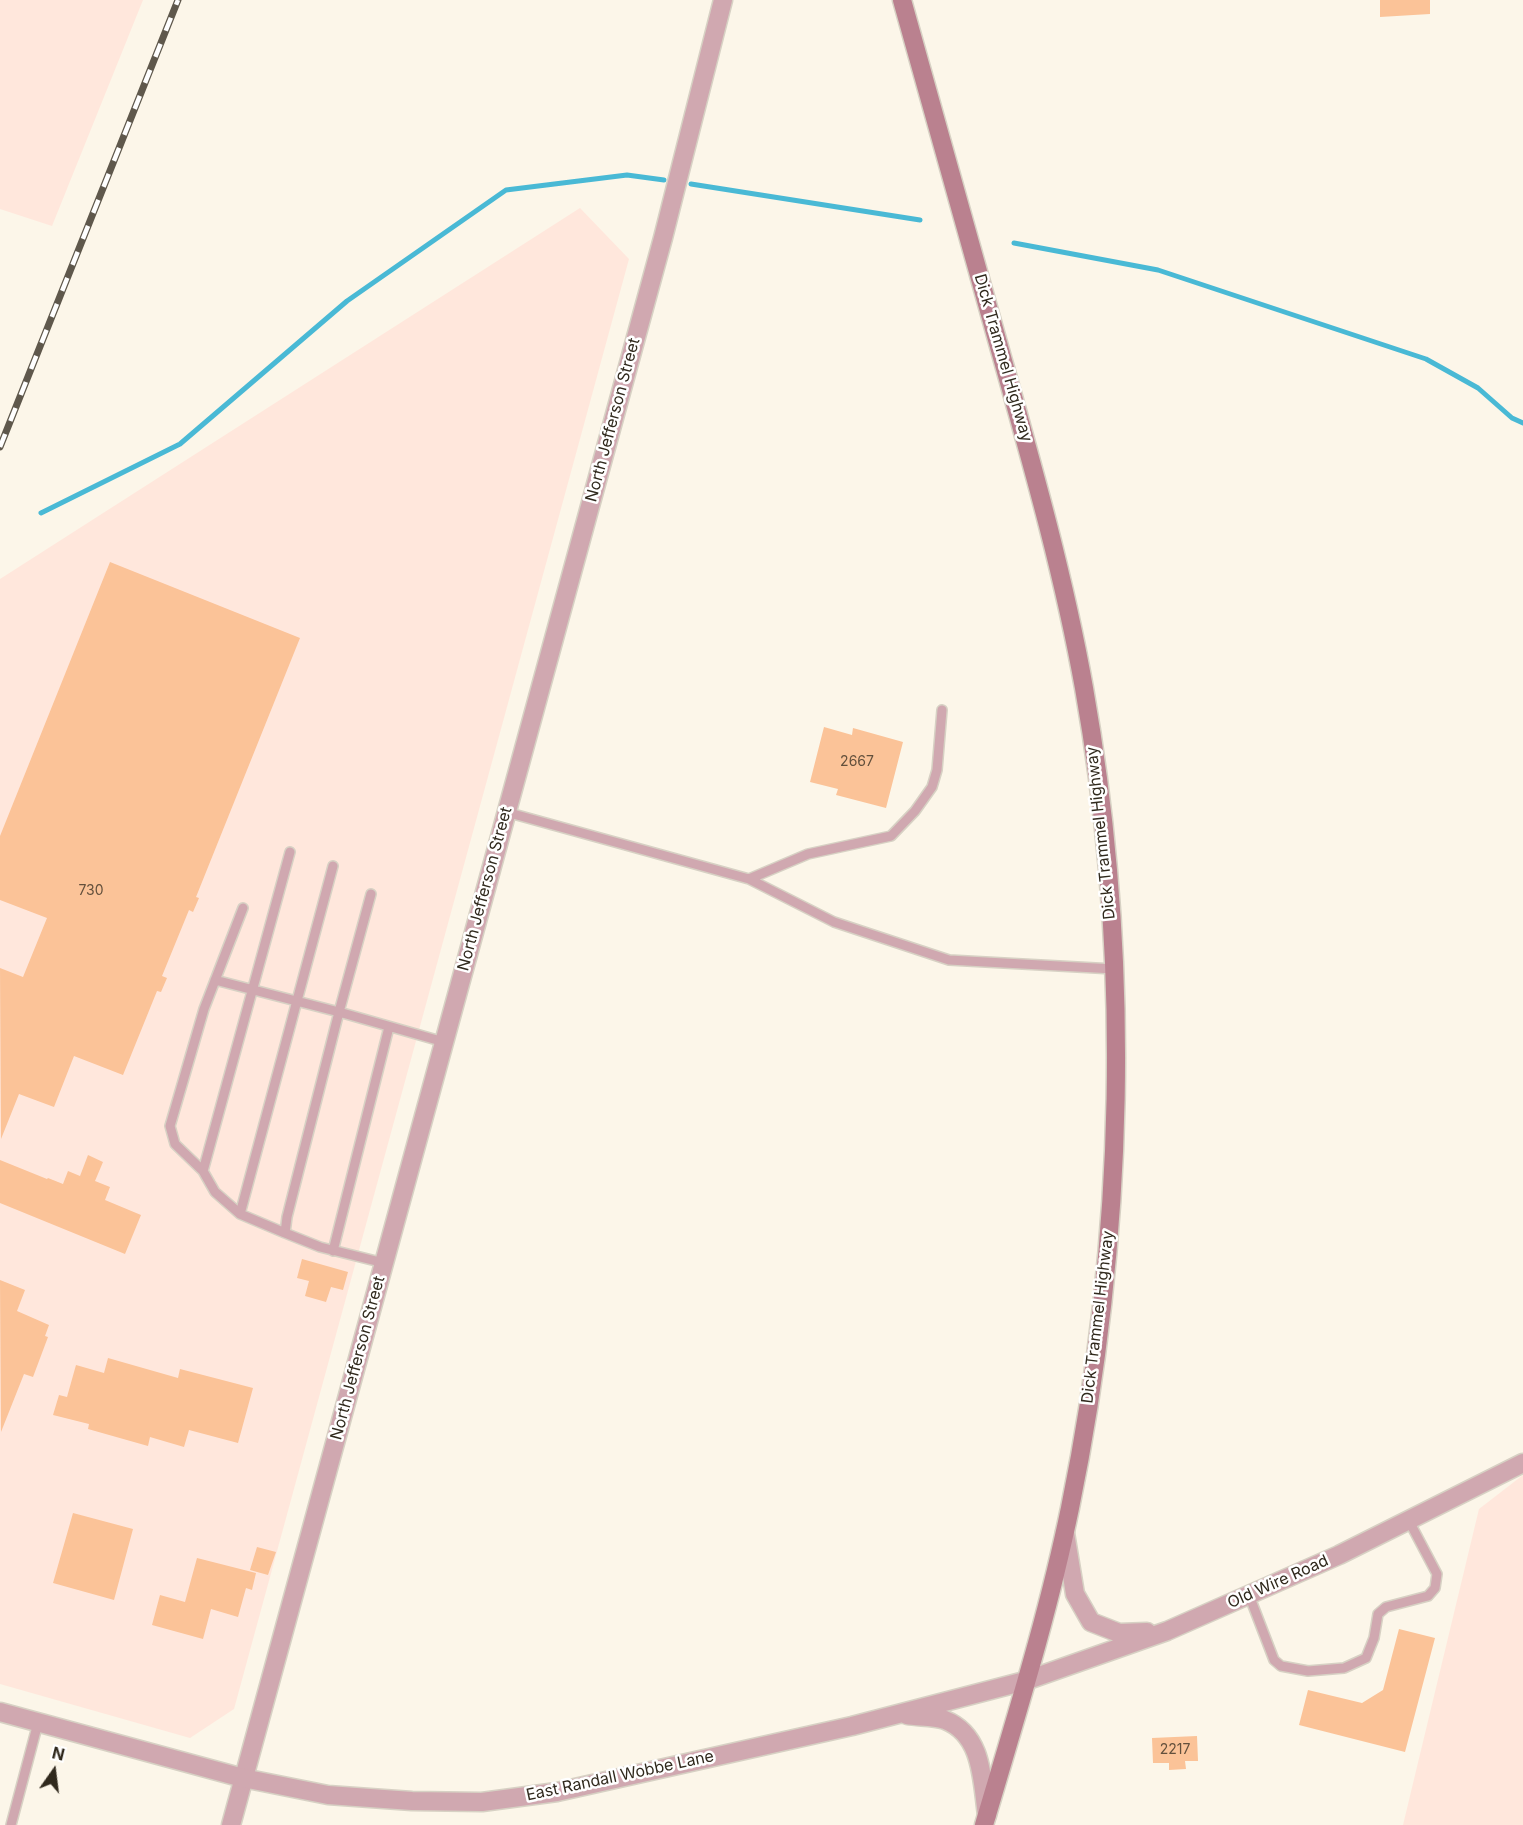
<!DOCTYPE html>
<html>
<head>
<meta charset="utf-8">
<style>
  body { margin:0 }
  #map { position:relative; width:1523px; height:1825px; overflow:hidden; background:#fcf6e9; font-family:Inter,sans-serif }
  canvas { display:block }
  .north { position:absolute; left:24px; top:1741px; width:60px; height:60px; -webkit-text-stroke:4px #fff; paint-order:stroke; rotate:14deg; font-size:16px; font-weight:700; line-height:24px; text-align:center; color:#30291d }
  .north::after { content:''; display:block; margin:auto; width:21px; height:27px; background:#30291d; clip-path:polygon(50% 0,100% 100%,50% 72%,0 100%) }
</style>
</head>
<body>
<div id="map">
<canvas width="1523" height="1825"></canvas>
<div class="north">N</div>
</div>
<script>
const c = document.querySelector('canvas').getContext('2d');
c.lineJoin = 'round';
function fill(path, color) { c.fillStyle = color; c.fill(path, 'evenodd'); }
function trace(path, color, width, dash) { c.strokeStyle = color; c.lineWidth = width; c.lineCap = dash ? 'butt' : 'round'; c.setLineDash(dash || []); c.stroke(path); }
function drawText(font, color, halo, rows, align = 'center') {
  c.font = font + ' Inter,sans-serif'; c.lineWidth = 5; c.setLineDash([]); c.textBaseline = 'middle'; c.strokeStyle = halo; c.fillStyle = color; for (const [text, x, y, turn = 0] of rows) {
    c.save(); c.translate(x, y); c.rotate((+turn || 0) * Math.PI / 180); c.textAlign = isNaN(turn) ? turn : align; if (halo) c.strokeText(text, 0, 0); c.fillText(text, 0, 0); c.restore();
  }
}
fill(new Path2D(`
  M0 0H143L52 226 0 209Z
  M580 208 629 259 234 1709 190 1738 0 1684V579Z
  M1523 1475V1825H1403L1479 1509Z`), '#ffe7dc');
trace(new Path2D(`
  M691 184 920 220
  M1014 243 1158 270 1426 359 1478 388 1512 418 1523 423
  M41 513 180 444 347 301 506 190 627 175 664 180`), '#49b9d5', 5);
fill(new Path2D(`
  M1380 0H1430V14L1380 17Z
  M110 562 300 638 196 897 199 898 193 912 189 910 162 976 167 978 161 992 157 991 123 1075 74 1056 54 1107 19 1094 1 1139 0 968 23 977 47 918 0 900V836Z
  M824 727 852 735 853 728 903 742 886 808 836 795 838 789 810 782Z
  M88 1155 103 1162 95 1181 110 1187 105 1200 141 1215 125 1254 0 1203V1160L47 1179 48 1178 63 1184 68 1171 80 1176Z
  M302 1259 348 1272 343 1290 331 1287 326 1302 305 1296 309 1281 297 1278Z
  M0 1280 25 1290 17 1311 49 1325 45 1336 48 1337 33 1377 24 1374 1 1432Z
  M108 1358 178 1378 180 1369 253 1388 238 1443 189 1430 184 1447 150 1437 148 1446 88 1429 89 1424 53 1415 59 1395 67 1397 76 1365 104 1373Z
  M73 1513 133 1529 114 1600 53 1583Z
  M257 1547 276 1552 268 1575 250 1570Z
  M197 1558 256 1573 252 1590 246 1588 238 1617 211 1609 203 1639 152 1625 160 1595 185 1602Z
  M1399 1629 1435 1638 1405 1752 1299 1725 1308 1690 1362 1703 1383 1690Z
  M1197 1736 1198 1761H1185L1186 1769 1169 1770V1763H1153L1152 1738Z`), '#fbc398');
const service = new Path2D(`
  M506 812 749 879 808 854 891 836 915 811 932 787 937 770 942 710
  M749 879 834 922 949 960 1114 969
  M243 908 204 1009 170 1126 175 1144 203 1171 215 1192 240 1214 285 1233
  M215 980 339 1012 371 894
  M203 1171 290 852
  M240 1214 333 866
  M333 1251 389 1027
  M384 1263 320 1247 285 1233 287 1217 339 1012 444 1042
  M1249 1595 1274 1660 1281 1666 1308 1671 1344 1668 1366 1658 1374 1638 1378 1614 1386 1607 1428 1596 1435 1588 1437 1574 1409 1521
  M11 1825 38 1723`);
const minor = new Path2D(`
  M231 1825 663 238 723 0`);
const tertiary = new Path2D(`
  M1065 1533 1075 1594 1091 1622 1119 1633 1147 1632
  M0 1712 243 1778 328 1795 412 1801 482 1802 557 1792 852 1726 1025 1681 1167 1631 1339 1555 1523 1463
  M907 1715C919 1717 934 1716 945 1720 983 1735 982 1780 987 1815`);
const secondary = new Path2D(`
  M902 0C934 114 966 229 998 343 1030 457 1063 571 1084 688 1132 958 1125 1240 1070 1508 1048 1615 1015 1720 984 1825`);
trace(service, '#d7d1c4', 12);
trace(minor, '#d7d1c4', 21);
trace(tertiary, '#d7d1c4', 21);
trace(secondary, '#d7d1c4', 21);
trace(service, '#d0a8b0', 9);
trace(minor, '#d0a8b0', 18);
trace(tertiary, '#d0a8b0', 18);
trace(secondary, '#ba818f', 18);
const rail = new Path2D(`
  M0 447 178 0`);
trace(rail, '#5f584c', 7);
trace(rail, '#fff', 4.5, [14]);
drawText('14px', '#63503c', null, [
  ["2667",857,762],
  ["730",91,891],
  ["2217",1175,1750]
]);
drawText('16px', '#30291d', '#fff', [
  ["Dick Trammel Highway",1003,358,74],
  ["North Jefferson Street",613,420,-75],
  ["Dick Trammel Highway",1101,833,-96],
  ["North Jefferson Street",485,889,-75],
  ["Dick Trammel Highway",1098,1317,-83],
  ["North Jefferson Street",358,1358,-75],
  ["Old Wire Road",1278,1582,-24],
  ["East Randall Wobbe Lane",620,1776,-12]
]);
</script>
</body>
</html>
